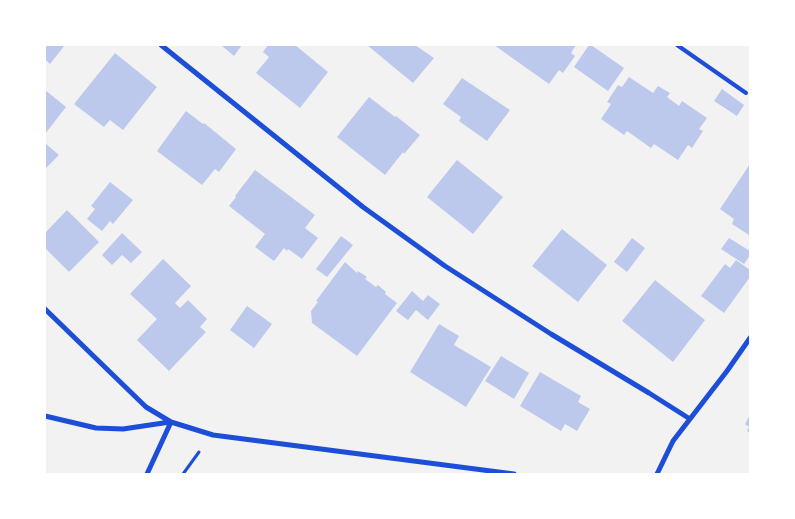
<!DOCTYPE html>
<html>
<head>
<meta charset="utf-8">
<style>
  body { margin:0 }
  #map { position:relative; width:795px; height:519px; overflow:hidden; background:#f2f2f2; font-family:Raleway,sans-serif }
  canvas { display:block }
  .frame { position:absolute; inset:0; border:46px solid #fff; pointer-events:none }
</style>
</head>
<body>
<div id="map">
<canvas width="795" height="519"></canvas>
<div class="frame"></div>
</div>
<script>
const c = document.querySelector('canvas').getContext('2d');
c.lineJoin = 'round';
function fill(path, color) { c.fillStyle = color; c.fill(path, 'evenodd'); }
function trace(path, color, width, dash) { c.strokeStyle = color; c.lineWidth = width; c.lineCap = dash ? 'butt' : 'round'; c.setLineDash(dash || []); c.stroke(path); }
fill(new Path2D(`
  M45 45H65L50 64 45 59Z
  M221 45H242L234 56Z
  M268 45H295L328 72 300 108 256 73 269 57 263 52Z
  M367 45H415L434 58 413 83Z
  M494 45H576L571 53 575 56 563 73 559 70 549 84Z
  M589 45H591L624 68 608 91 574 67Z
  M115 53 157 87 123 130 110 120 104 127 74 104Z
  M629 77 653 93 658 86 670 93 667 97 679 106 682 101 707 118 699 129 703 131 692 148 688 145 678 160 654 144 651 148 627 131 624 135 601 119 611 104 607 102 618 85 622 87Z
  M462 78 510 110 487 141 459 121 461 117 443 104Z
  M722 89 744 105 737 116 714 101Z
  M45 90 66 107 45 134Z
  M369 97 395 117 396 116 420 135 404 154 403 152 385 175 337 137Z
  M186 111 203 124 204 123 236 149 219 172 215 169 202 185 157 151Z
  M45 143 59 155 45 169Z
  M457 160 503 197 473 234 427 197Z
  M750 164V233L749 235 732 224 734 219 720 209Z
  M255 170 315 215 305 228 318 238 302 259 288 249 287 251 284 248 274 261 255 247 265 234 229 206 236 197 235 196Z
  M110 182 133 200 113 224 110 221 102 231 87 219 95 209 91 206Z
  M67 210 99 242 69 272 45 248V233Z
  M562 229 607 265 578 302 532 266Z
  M122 233 142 252 131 263 122 255 112 265 102 255Z
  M341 236 353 245 327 277 316 269Z
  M632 238 645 248 627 272 614 262Z
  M729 238 750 251V255L744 264 721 249Z
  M163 259 191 286 175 303 180 308 188 300 207 319 200 327 206 332 169 371 137 340 157 319 130 294Z
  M736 260 750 270V277L724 313 701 296 725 264 730 268Z
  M345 262 357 273 358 271 367 277 365 279 376 287 378 285 386 292 385 294 397 303 357 356 312 323 311 311 318 302 316 301Z
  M655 280 705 320 673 362 622 321Z
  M412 291 423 301 428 295 440 304 428 320 416 310 408 320 396 311Z
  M247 306 272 324 254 348 230 330Z
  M439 324 459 336 454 345 491 367 466 407 410 372Z
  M501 356 529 373 514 399 485 381Z
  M540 372 581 396 578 402 590 409 577 431 565 424 561 431 520 406Z
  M750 415V433L747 431 749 427 745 424Z`), '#bdc9ec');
trace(new Path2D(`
  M183 474 199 452`), '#1d4ed8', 3);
trace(new Path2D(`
  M677 45 746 93`), '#1d4ed8', 4);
trace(new Path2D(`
  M161 45 363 207 445 266 551 334 649 393 690 419
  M45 309 146 407 171 422 213 435 514 474
  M45 416 96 428 123 429 170 422
  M147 474 171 422
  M657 474 673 441 727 371 750 338`), '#1d4ed8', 5);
</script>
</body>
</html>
